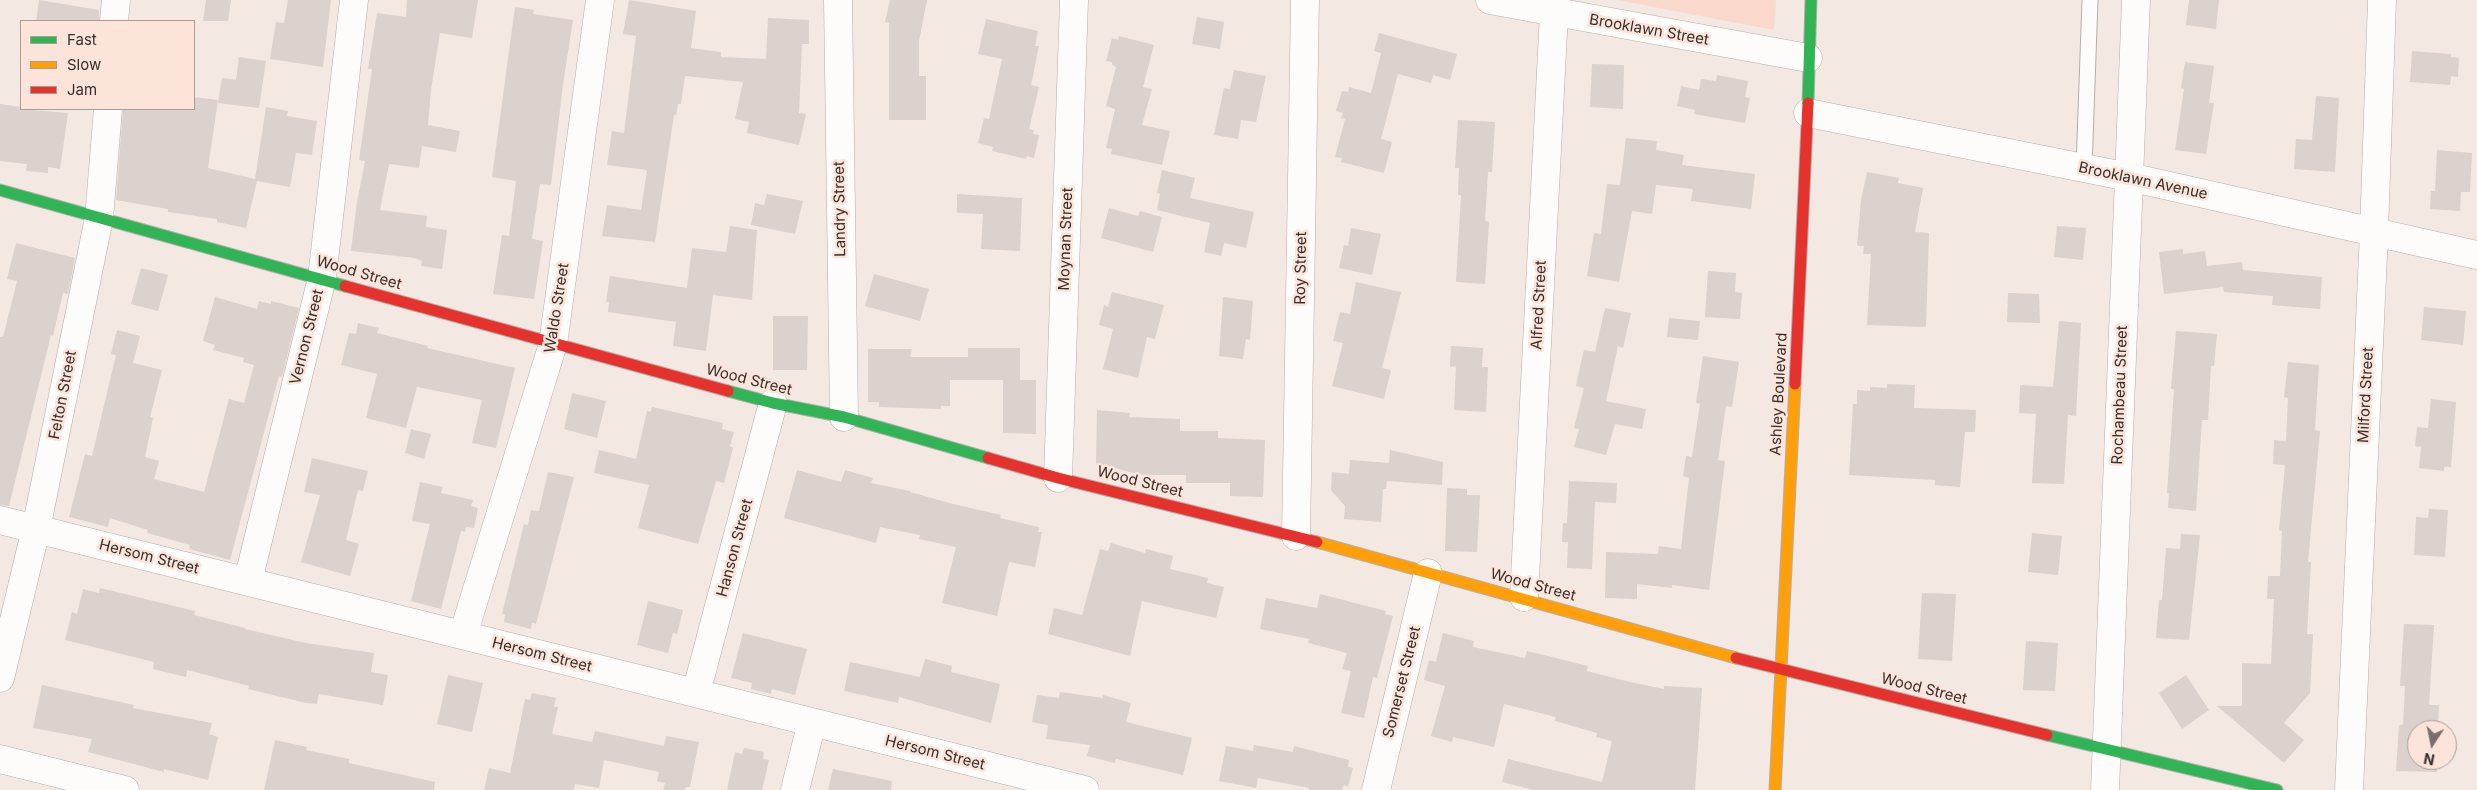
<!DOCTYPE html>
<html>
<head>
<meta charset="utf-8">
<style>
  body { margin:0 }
  #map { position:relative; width:2477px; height:790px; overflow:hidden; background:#f4e8e3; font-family:Inter,sans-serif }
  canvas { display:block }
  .legend { position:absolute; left:20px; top:20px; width:175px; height:90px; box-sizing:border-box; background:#fce4db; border:1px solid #ad9b94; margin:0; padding:6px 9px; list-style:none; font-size:15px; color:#372e2a }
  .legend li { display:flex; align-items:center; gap:10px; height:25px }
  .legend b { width:25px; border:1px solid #ad9b94 }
  .north { position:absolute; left:2407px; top:720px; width:50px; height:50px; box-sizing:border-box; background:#fce4db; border:1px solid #ad9b94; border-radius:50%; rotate:191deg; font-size:14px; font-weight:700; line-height:20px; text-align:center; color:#372e2a }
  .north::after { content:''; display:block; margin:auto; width:18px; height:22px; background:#796f6b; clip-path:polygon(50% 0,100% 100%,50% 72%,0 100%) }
</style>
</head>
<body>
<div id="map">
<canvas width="2477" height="790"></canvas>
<ul class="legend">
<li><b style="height:6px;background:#30b455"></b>Fast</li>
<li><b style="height:6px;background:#ff9f0a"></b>Slow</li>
<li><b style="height:6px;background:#e5322d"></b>Jam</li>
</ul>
<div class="north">N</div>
</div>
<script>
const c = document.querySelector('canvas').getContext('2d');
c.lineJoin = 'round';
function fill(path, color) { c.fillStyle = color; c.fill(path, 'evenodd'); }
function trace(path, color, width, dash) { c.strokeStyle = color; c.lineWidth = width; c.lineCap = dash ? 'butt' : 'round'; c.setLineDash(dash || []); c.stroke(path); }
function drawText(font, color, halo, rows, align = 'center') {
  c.font = font + ' Inter,sans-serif'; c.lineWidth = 5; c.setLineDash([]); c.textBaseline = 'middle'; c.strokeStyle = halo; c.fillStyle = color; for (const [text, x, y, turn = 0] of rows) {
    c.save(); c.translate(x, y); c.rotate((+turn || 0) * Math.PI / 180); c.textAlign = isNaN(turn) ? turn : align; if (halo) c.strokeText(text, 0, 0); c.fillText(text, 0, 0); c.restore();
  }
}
fill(new Path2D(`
  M1617 0H1776L1774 30Z`), '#fad9cc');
fill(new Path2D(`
  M39 0 99 10V21H36Z
  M206 0H231L228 21H203Z
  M288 0H331L323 67 270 59 276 22 284 23Z
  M407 0H478L472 38 440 33 431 90 428 125 460 131 456 152 422 146 419 168 389 164 380 210 427 216 426 227 447 230 442 269 421 266 422 261 415 258 351 251 357 202 365 161 359 160 372 69H368L377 13 406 17Z
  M629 0 696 11 691 48 721 52V57L766 59 768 18 809 20V44H802L799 113 806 114 799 145 747 133 749 122 735 119 743 82 685 76 681 104H678L676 115H674L655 242 602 236 607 205 641 210 647 170 607 165 612 131 624 133 636 36 623 34Z
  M890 0H927L919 41V76H926V120H889V23L885 22Z
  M2189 0H2219L2216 29 2186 25Z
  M515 7 534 10 533 14 573 20 563 84 551 185 540 184 532 239 543 241 534 299 493 294 502 235 509 236 516 181 492 177Z
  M1197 17 1224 22 1220 49 1192 44Z
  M986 19 1038 31 1035 46H1039L1031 85 1039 87 1029 129 1034 130 1033 134 1039 135 1034 158 1027 156 1026 159 992 151 993 147 978 143 984 118 989 119 1002 59 978 54Z
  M1379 33 1457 54 1450 80 1433 75 1431 83 1398 74 1381 139 1392 142 1384 173 1341 162 1342 158 1335 157 1345 119 1341 118 1343 113 1336 111 1342 91 1348 92 1349 87 1371 93 1381 53 1374 51Z
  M1119 36 1154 45 1143 87 1152 89 1142 125 1170 131 1162 165 1111 154 1112 149 1106 148 1115 109 1106 106 1116 67 1112 65V62L1106 61 1112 38 1118 40Z
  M2412 51 2451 54V57L2459 58 2458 77 2451 76 2450 85 2410 82Z
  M239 57 266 61 259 108 218 103 222 78 236 80Z
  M2185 62 2214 66 2209 103H2214L2206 154 2175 150 2184 89 2181 88Z
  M1592 64 1624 65 1623 109 1590 107Z
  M1234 70 1266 76 1256 122 1241 120 1238 139 1214 135 1224 88 1230 89Z
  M1717 75 1748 81 1745 97 1750 98 1745 123 1694 114 1695 110 1677 106 1681 86 1699 90 1701 79 1716 81Z
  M2316 96 2339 98 2335 172 2294 169 2296 139 2312 140Z
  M194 97 218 100 208 168 255 179 266 107 288 111 287 116 317 121 312 155 296 153 290 187 257 181 246 228 217 222V219L168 212V209L116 200 123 109H194Z
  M0 104 21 107V109L68 113 60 169 48 167V173L26 171 27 164 0 161Z
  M1458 120 1495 122 1492 172H1488L1485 221 1489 222 1485 284 1456 282 1461 195H1458L1459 168H1455Z
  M1626 138 1657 141 1656 150 1684 155 1682 165 1755 174 1751 209 1691 201 1693 189 1656 185 1652 214 1632 211 1619 282 1587 276 1594 233 1601 234 1607 184 1620 185Z
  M2437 150 2472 153 2470 192H2461L2460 211 2430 209 2431 191H2435Z
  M1162 170 1195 178 1190 198 1254 212 1246 248 1224 243 1221 256 1204 252 1210 223 1157 210 1160 194 1157 193Z
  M1867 172 1899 178 1898 183 1923 188 1915 232 1929 233 1926 327 1867 325 1871 254H1863L1864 246H1857L1861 200Z
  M767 194 803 201 795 234 751 225 755 203 764 205Z
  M957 194 1022 198 1020 251 981 249 983 214 957 213Z
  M1109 208 1138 216 1140 211 1162 217 1153 252 1101 238Z
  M730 226 757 230 752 300 713 295 706 351 673 346 676 322 608 312 609 302H606L610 276 687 288 692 248 726 252Z
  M2057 226 2086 228 2083 260 2054 257Z
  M1351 228 1381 234 1372 275 1339 268 1344 245 1348 246Z
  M16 243 75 258 68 294 63 293 53 336 51 335 9 506 0 505V337H3L17 281 7 279Z
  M2183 249V254L2205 251 2207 266 2242 262 2243 270 2322 277 2320 309 2272 305 2273 296 2224 292 2223 287 2164 294 2159 252Z
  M141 268 168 275 158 311 131 304Z
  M1708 271 1736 273 1735 292 1742 293 1740 319 1705 317Z
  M874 274 929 289 920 321 865 306Z
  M1356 282 1401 292 1382 368 1391 370 1384 399 1332 386 1343 343 1333 341 1340 312 1350 314Z
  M1112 292 1164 305 1155 339 1147 337 1138 378 1103 369 1113 329 1099 325 1104 305 1108 307Z
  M2008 293 2039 294 2040 323 2007 322Z
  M215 297 257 309 259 301 271 304V301L299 308 282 377 279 376 230 560 189 549 190 545 147 533 148 530 110 518 108 527 69 517 85 454 92 456 116 355 111 354 117 330 140 336 133 363 162 370 150 417 153 418 145 457 159 461 154 479 204 492 229 399 244 403 254 365 243 362 244 358 213 350 215 345 203 341Z
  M1223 297 1253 301 1250 340 1246 339 1243 359 1219 356Z
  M2424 307 2466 311 2463 345 2421 340Z
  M1605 308 1631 313 1623 348 1618 346 1606 401 1646 409 1642 429 1615 424 1606 455 1574 447 1579 429 1574 428 1584 388 1576 386 1579 371 1584 350 1595 352Z
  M773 316H808L807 370H773Z
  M1669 318 1700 321 1698 340 1667 337Z
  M2059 321 2081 323 2076 416 2068 415 2064 484 2032 483 2036 414 2019 413 2020 385 2053 387Z
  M358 323 379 328 377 333 428 346 427 348 515 368 496 448 472 443 482 400 417 387 406 428 366 418 377 374 341 365 349 333 356 334Z
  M2176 331 2217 334 2214 366H2211L2208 420H2202L2196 511 2168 508 2169 493H2167L2174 389H2171Z
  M1451 346 1483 348 1482 367H1488L1486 412 1454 410 1456 366 1450 367Z
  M968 348H1020V380H950V406H941V409L879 407V402H868V349H912L910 357H968Z
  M1703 356 1739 362 1732 407 1726 406 1718 460 1725 461 1709 590 1672 585V588L1637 584V599L1605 598 1606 552 1658 554 1659 546 1681 549 1689 478 1683 476 1686 456 1692 457 1700 404 1696 403Z
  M2288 362 2319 365 2315 430 2320 431 2308 562H2311L2307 634H2313L2310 693 2284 723 2304 740 2284 763 2217 706H2242V663L2271 664 2274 599H2267L2268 576H2280L2282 531 2279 530 2285 465 2273 464 2274 440 2286 441 2288 398 2284 397Z
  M1003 380H1036V434L1003 433Z
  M1887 384 1915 385 1914 408 1976 410 1975 432H1965L1960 487 1935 485V480L1849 475 1853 404H1857V390L1870 391V387L1887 388Z
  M572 393 606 401 597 438 564 429Z
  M2431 399 2456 402 2451 467H2444V471L2419 468 2421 447 2415 446 2417 427 2428 428Z
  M652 407 723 423 722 429 734 432 730 446 733 448 724 483 716 481 698 544 638 528 649 485 594 473 599 450 636 459 647 411 651 412Z
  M1097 410 1130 413 1129 417 1180 419V431H1218V438L1265 440 1263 497 1230 496V483H1186V475H1141L1096 463Z
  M411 429 431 434 424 459 405 453Z
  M1390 450 1443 462 1442 485 1387 481 1386 489H1383L1381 522 1344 519 1345 506 1331 490 1332 472 1349 474 1350 460 1389 463Z
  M312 458 368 471 363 491 358 490 346 540 359 544 350 576 301 562 320 495 304 492Z
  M797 470 841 482 845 470 873 478 871 483 910 491V492L953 504 1001 515 1000 518 1039 527 1038 532H1042L1035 567 1009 562 997 616 942 603 956 547 919 539 920 535 880 527 876 543 784 518Z
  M548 472 574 477 536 624 532 623 531 629 504 622 505 615 502 614 524 524 528 525 531 510 539 511Z
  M1569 481 1617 483 1616 503 1595 502 1592 569 1567 568 1568 542H1562L1563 523H1567Z
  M420 482 443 487 441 493 473 500 471 506 478 508 474 528 466 527 465 532 461 531 441 609 411 601 430 524 412 521Z
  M1447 488 1467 489V495H1480L1477 552 1445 551Z
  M2429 509 2448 510 2445 557 2414 555 2416 517 2428 518Z
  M2032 533 2062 536 2058 575 2028 572Z
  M2181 534 2200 535 2189 640 2156 638 2159 600H2162L2166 548 2180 549Z
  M1111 543 1145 553 1146 549 1173 556 1170 569 1208 578 1207 583 1224 587 1216 618 1142 601 1130 656 1048 634 1054 608 1082 615 1100 549 1108 551Z
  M100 588 195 611 194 615 245 628V629L306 643 374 653 371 672 388 675 383 705 319 694 317 704 306 703 248 689 249 686 187 670 186 677 153 669 154 662 65 640 72 612 77 614 83 589 99 593Z
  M1922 593 1956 594 1952 661 1918 659Z
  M1320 594 1386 611 1385 614 1393 616 1377 678 1373 677 1364 718 1341 713 1351 671 1342 669 1347 653 1308 643 1309 639 1260 629 1266 598 1317 608Z
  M648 601 683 610 677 634 673 633 668 653 637 645Z
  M2404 624 2434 625 2429 705H2439L2438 730H2417V760H2437V772L2396 771 2399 725H2403L2405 686H2400Z
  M743 633 807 649 795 695 772 689 771 694 751 689 752 683 731 678Z
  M1443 633 1474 641 1473 647 1525 658 1527 651 1552 657 1588 666 1587 671 1630 682 1664 689V686L1702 688 1695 790H1534L1502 782 1508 759 1602 782 1612 741 1596 737 1597 733 1555 721 1556 717 1504 704 1494 747 1453 737 1452 742 1431 736 1445 686 1424 680 1429 660 1436 662Z
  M2026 641 2058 643 2055 691 2023 690Z
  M925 659 952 666 951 672 1000 684 991 723 899 697 898 703 844 691 850 662 920 677Z
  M448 675 483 683 472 732 437 724Z
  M2186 675 2209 710 2182 729 2159 693Z
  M42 685 134 705 133 708 212 723 209 734 218 737 208 780 164 769V772L88 752 92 739 33 728Z
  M1060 692 1103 698V695L1131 703 1126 722 1192 738 1183 775 1116 759 1115 763 1087 756 1090 745 1046 739 1048 725 1032 722 1037 695 1059 698Z
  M532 693 556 698 554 707H558L552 734 592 742 595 731 664 746 666 736 699 742 690 787H686L685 790H663L665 783 657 781 659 772 604 760 599 788 575 784 574 790H484L489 768 510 773 525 699 530 700Z
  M275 740 307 747 306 750 349 759V763L435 782 434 790H264Z
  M1254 745 1293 752 1294 746 1349 760 1348 767 1353 768 1348 787 1344 785 1342 790H1308L1309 788 1258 778 1256 788 1219 781 1226 746 1253 751Z
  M744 748 764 752 763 759 769 760 762 790H727L735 752 742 754Z
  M833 769 892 781 891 790H828Z`), '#dbd1cd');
const lane = new Path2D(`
  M2084 168 2090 0`);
const street = new Path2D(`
  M838 0 844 417
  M1490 0 1808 58
  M114 21 116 0
  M1808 113 2129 177 2477 255
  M1058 478 1074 0
  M0 520 1085 790
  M1296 536 1305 0
  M248 581 322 278 354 0
  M1524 597 1554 13
  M463 635 553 344 600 0
  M0 678 36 529 99 218 108 109
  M696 693 773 403
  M0 759 125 790
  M795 790 812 722
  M1376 790 1428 573
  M2105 790 2136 0
  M2349 790 2374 232 2382 0`);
const fast = new Path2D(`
  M1808 103 1811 0
  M0 190 345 286
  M728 391 773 403 844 417 988 458
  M2047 735 2277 790`);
const slow = new Path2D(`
  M1317 542 1736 658
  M1775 790 1795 384`);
const jam = new Path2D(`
  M345 286 728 391
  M1795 384 1808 103
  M988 458 1058 478 1317 542
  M1736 658 2047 735`);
trace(lane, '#b6ada9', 17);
trace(street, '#b6ada9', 29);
trace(fast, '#b6ada9', 13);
trace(slow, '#b6ada9', 13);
trace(jam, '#b6ada9', 13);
trace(lane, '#fdfcfb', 15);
trace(street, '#fdfcfb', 28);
trace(fast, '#30b455', 11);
trace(slow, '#ff9f0a', 11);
trace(jam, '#e5322d', 11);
drawText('15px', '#372e2a', '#fce4db', [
  ["Brooklawn Street",1649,30,10],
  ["Brooklawn Avenue",2143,181,12],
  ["Landry Street",840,209,-91],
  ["Moynan Street",1066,239,-88],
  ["Roy Street",1301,268,-89],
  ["Wood Street",359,273,16],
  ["Alfred Street",1539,305,-87],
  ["Waldo Street",557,308,-81],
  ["Vernon Street",307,337,-76],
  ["Wood Street",749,380,14],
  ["Ashley Boulevard",1779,394,-87],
  ["Felton Street",63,395,-79],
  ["Rochambeau Street",2120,395,-88],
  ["Milford Street",2366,395,-87],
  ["Wood Street",1140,482,14],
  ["Hanson Street",735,548,-75],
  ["Hersom Street",149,557,14],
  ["Wood Street",1533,585,15],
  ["Hersom Street",542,655,14],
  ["Somerset Street",1402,682,-76],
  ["Wood Street",1924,689,14],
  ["Hersom Street",935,753,14]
]);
</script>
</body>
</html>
